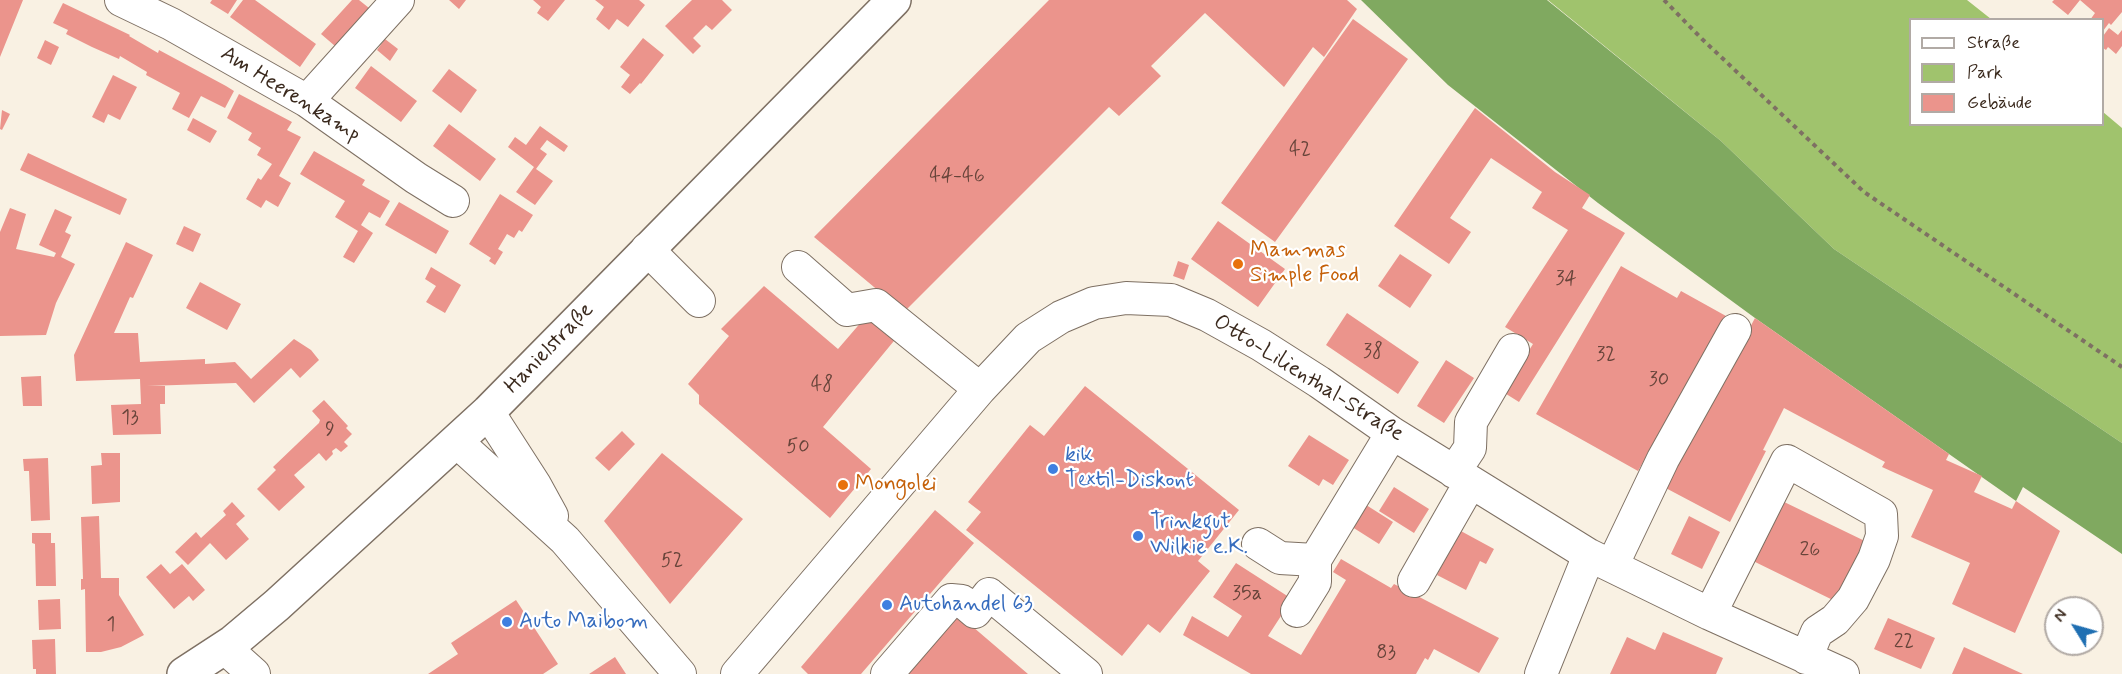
<!DOCTYPE html>
<html>
<head>
<meta charset="utf-8">
<style>
  body { margin:0 }
  #map { position:relative; width:2122px; height:674px; overflow:hidden; background:#f9f1e3; font-family:Mynerve,sans-serif }
  canvas { display:block }
  .legend { position:absolute; left:1909px; top:18px; width:195px; height:108px; box-sizing:border-box; background:#fff; border:2px solid #b1aaa5; margin:0; padding:8px 10px; list-style:none; font-size:18px; color:#3b2a1e }
  .legend li { display:flex; align-items:center; gap:12px; height:30px }
  .legend b { width:30px; border:2px solid #b1aaa5 }
  .north { position:absolute; left:2044px; top:596px; width:60px; height:60px; box-sizing:border-box; background:#fff; border:2px solid #b1aaa5; border-radius:50%; rotate:307deg; font-size:16px; font-weight:700; line-height:24px; text-align:center; color:#3b2a1e }
  .north::after { content:''; display:block; margin:auto; width:21px; height:27px; background:#1f6fb2; clip-path:polygon(50% 0,100% 100%,50% 72%,0 100%) }
</style>
</head>
<body>
<div id="map">
<canvas width="2122" height="674"></canvas>
<ul class="legend">
<li><b style="height:8px;background:#fff"></b>Straße</li>
<li><b style="height:16px;background:#a0c36d"></b>Park</li>
<li><b style="height:16px;background:#eb948c"></b>Gebäude</li>
</ul>
<div class="north">N</div>
</div>
<script>
const c = document.querySelector('canvas').getContext('2d');
c.lineJoin = 'round';
function fill(path, color) { c.fillStyle = color; c.fill(path, 'evenodd'); }
function trace(path, color, width, dash) { c.strokeStyle = color; c.lineWidth = width; c.lineCap = dash ? 'butt' : 'round'; c.setLineDash(dash || []); c.stroke(path); }
function drawText(font, color, halo, rows, align = 'center') {
  c.font = font + ' Mynerve,sans-serif'; c.lineWidth = 4.5; c.setLineDash([]); c.textBaseline = 'middle'; c.strokeStyle = halo; c.fillStyle = color; for (const [text, x, y, turn = 0] of rows) {
    c.save(); c.translate(x, y); c.rotate((+turn || 0) * Math.PI / 180); c.textAlign = isNaN(turn) ? turn : align; if (halo) c.strokeText(text, 0, 0); c.fillText(text, 0, 0); c.restore();
  }
}
fill(new Path2D(`
  M1548 0H1967L1991 19 1910 20V124H2102L2103 112 2122 128V443L1834 249 1721 141Z`), '#a0c36d');
fill(new Path2D(`
  M1361 0H1547L1721 141 1834 249 2122 443V554L2023 487 2016 501 1755 318 1598 203 1448 85Z`), '#80a960');
fill(new Path2D(`
  M0 0H23L0 57Z
  M212 0H237L228 14 210 3Z
  M243 0H255L316 44 300 67 230 17Z
  M352 0H359L369 8 335 46 321 34Z
  M449 0H466L459 9Z
  M533 0H565L548 21 537 13 541 7Z
  M595 0H639L645 5 628 27 617 19 609 30 596 19 604 7Z
  M692 0H722L732 10 712 30 706 25 693 38 701 46 693 54 665 26Z
  M1049 0H1347L1357 9 1324 57 1313 47 1284 87 1205 13 1151 66 1161 76 1119 116 1109 107 904 312 814 237Z
  M2054 0H2122V12L2111 25 2109 23 2103 31V20H2090L2095 13 2080 0 2068 15 2052 2Z
  M63 3 130 35 129 36 158 53 159 50 226 86 234 91 225 108 201 96 189 118 172 109 180 93 146 75 147 72 120 56 119 59 92 47 66 34 68 30 53 23Z
  M1353 19 1408 59 1275 242 1221 203Z
  M2109 28 2118 35 2122 30V46L2116 54 2108 47 2106 50 2103 48V36Z
  M643 38 664 55 641 84 640 83 630 94 621 87 630 75 620 67Z
  M385 39 398 49 390 61 377 50Z
  M45 40 59 47 51 65 37 58Z
  M371 66 417 101 401 122 355 88Z
  M449 69 477 90 461 113 432 91Z
  M113 75 137 87 120 120 108 114 104 123 92 117Z
  M239 94 292 122 287 130 301 137 279 176 291 183 278 207 266 200 261 208 246 199 258 178 261 180 272 164 257 155 261 148 248 140 252 133 227 118Z
  M1475 108 1555 172 1590 195 1582 208 1625 233 1519 402 1503 392 1533 344 1505 327 1568 230 1532 208 1542 192 1491 158 1450 218 1471 232 1449 264 1394 226Z
  M2 110 10 114 2 130 0 129Z
  M193 118 217 131 210 143 187 130Z
  M449 124 496 159 480 181 433 146Z
  M540 126 568 146 564 152 547 140 540 149 547 154 536 169 553 181 535 205 516 192 534 167 508 147 515 137 526 145Z
  M314 151 365 180 362 185 390 201 380 218 369 212 361 225 373 233 354 263 343 257 358 231 335 217 345 201 300 174Z
  M28 153 127 199 120 215 20 170Z
  M500 194 533 215 522 232 519 230 514 238 507 234 498 249 503 252 495 265 489 261 491 258 469 244Z
  M399 202 449 231 436 254 385 225Z
  M10 208 26 214 16 249 54 257 56 253 39 245 55 209 72 217 65 232 71 235 61 257 75 264 56 303 46 335 0 336V232Z
  M1218 221 1285 269 1258 307 1191 259Z
  M184 226 201 234 193 252 176 244Z
  M126 242 153 255 133 298 130 297 114 333H138L140 362 205 359V364L235 362 251 379 294 339 311 350 319 360 300 378 291 368 254 403 236 383 147 386H165V404H160L161 434 113 435 111 405 141 404 140 379 76 381 74 355Z
  M1400 254 1432 275 1410 308 1378 286Z
  M1178 261 1189 265 1184 280 1173 276Z
  M1621 266 1677 298 1681 291 1726 316 1638 471 1536 414Z
  M431 267 461 285 445 313 426 302 436 286 425 279Z
  M200 282 241 304 227 330 186 308Z
  M764 286 838 349 869 313 898 336 823 427 871 469 830 518 699 404V395L688 384 729 336 721 329Z
  M1347 313 1419 362 1398 394 1326 345Z
  M1755 318 1949 454 1946 460 1982 476 1974 492 2012 509 2016 501 2060 531 2015 633 1952 604 1970 563 1911 537 1933 490 1882 467 1885 462 1784 408 1763 450 1766 451 1730 522 1660 485 1681 457Z
  M1446 360 1474 378 1444 423 1417 406Z
  M41 376 42 406H23L21 377Z
  M1085 386 1239 510 1198 561 1210 571 1160 633 1148 624 1122 656 966 530 981 512 968 502 1030 425 1044 436Z
  M324 400 348 426 346 428 352 434 344 442 348 446 341 452 336 448 332 451 333 454 326 461 319 453 309 462 294 475 305 487 279 511 257 489 276 470 273 467 319 423 320 420 312 411Z
  M622 431 635 444 609 471 595 458Z
  M1309 435 1349 460 1333 485 1323 479 1319 486 1288 466Z
  M101 453H120V502L92 504 91 466 102 465Z
  M662 453 743 519 670 604 604 521Z
  M48 458 50 520 31 521 29 471H24L23 459Z
  M1394 487 1429 509 1414 533 1379 511Z
  M1778 499 1871 544 1841 604 1749 559Z
  M232 502 245 516 236 524 249 539 226 560 210 543 188 565 175 552 196 532 201 538 226 515 223 511Z
  M1363 503 1393 522 1379 544 1349 525Z
  M935 510 974 543 861 674H808L801 667Z
  M99 516 101 578H119V595L144 635 121 647 101 652H86L85 589 81 590V579H83L81 517Z
  M1689 516 1720 532 1702 569 1671 554Z
  M1459 530 1494 549 1486 564 1480 561 1466 590 1437 575Z
  M32 533H51V543H55L56 586H36L35 544 32 543Z
  M1341 559 1391 588 1394 584 1499 638 1479 673 1434 649 1428 660 1425 658 1416 674H1251L1183 635 1192 616 1228 637 1242 616 1213 597 1236 563 1292 599 1268 636 1301 655 1346 580 1333 572Z
  M161 564 170 574 182 564 205 590 193 601 189 596 174 609 146 577Z
  M60 599 61 629 39 630 38 600Z
  M516 600 558 664 543 674H428L458 654 451 643Z
  M959 615 1028 674H908Z
  M1888 618 1935 638 1921 669 1874 649Z
  M1663 632 1723 658 1716 674H1610L1627 637 1655 650Z
  M55 639 56 674H36V669H33L32 640Z
  M1964 647 2023 674H1952Z
  M615 657 626 674H589Z`), '#eb948c');
const minor = new Path2D(`
  M121 0 171 24 307 101 416 178 453 201
  M307 101 398 0
  M647 249 699 301
  M798 267 847 310 876 305 980 389
  M488 412 535 485 552 516
  M457 442 565 540 680 674
  M1454 472 1470 448 1471 422 1513 350
  M1258 544 1280 558 1315 560 1392 433
  M1612 566 1663 459 1735 330
  M1414 581 1470 483
  M1297 611 1315 582V560
  M1710 614 1787 461 1881 514 1882 536 1874 559 1853 599 1835 620 1817 632 1806 658
  M225 648 254 674
  M737 674 980 389 1028 338 1061 317 1094 303 1126 298 1171 300 1207 315 1261 345 1319 382 1392 433 1589 555 1710 614 1843 674
  M887 674 951 600 962 601 975 612 989 594 1086 674
  M1541 674 1589 555`);
const major = new Path2D(`
  M184 674 233 642 277 605 488 412 894 0`);
trace(minor, '#7e7063', 34);
trace(major, '#7e7063', 36);
trace(new Path2D(`
  M1664 0 1702 39 1864 192 2122 367`), '#7e7063', 4, [4.5, 4.5]);
trace(minor, '#fff', 32);
trace(major, '#fff', 33);
for (const [x, y, r, color] of [
  [1238,264,6,"#e8710a"],
  [1053,469,6,"#3f7fe0"],
  [843,485,6,"#e8710a"],
  [1138,536,6,"#3f7fe0"],
  [887,605,6,"#3f7fe0"],
  [507,622,6,"#3f7fe0"]
]) { const dot = new Path2D(); dot.arc(x, y, r, 0, 2 * Math.PI); c.fillStyle = color; c.fill(dot); trace(dot, '#fff', 2); }
drawText('20px', '#67443a', null, [
  ["42",1300,151],
  ["44-46",957,177],
  ["34",1566,280],
  ["38",1373,353],
  ["32",1606,356],
  ["30",1659,381],
  ["48",822,386],
  ["13",130,419],
  ["9",330,431],
  ["50",798,448],
  ["26",1810,551],
  ["52",672,562],
  ["35a",1247,595],
  ["1",111,626],
  ["22",1904,643],
  ["83",1386,654]
]);
drawText('22px', '#3b2a1e', '#fff', [
  ["Am Heerenkamp",290,95,32],
  ["Hanielstraße",550,349,-46],
  ["Otto-Lilienthal-Straße",1308,379,32]
]);
drawText('22px', '#c56008', '#fff', [
  ["Mammas",1250,251],
  ["Simple Food",1250,276],
  ["Mongolei",855,485]
], 'left');
drawText('22px', '#366cbe', '#fff', [
  ["kik",1065,456],
  ["Textil-Diskont",1065,481],
  ["Trinkgut",1150,523],
  ["Wilkie e.K.",1150,548],
  ["Autohandel 63",899,605],
  ["Auto Maibom",519,622]
], 'left');
</script>
</body>
</html>
